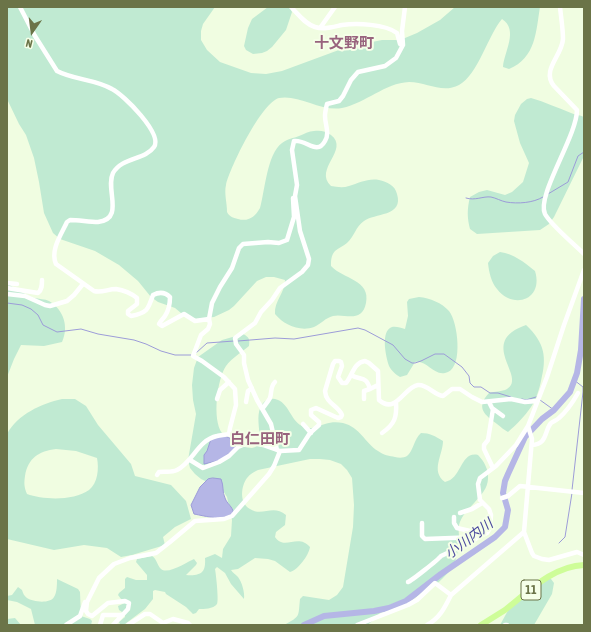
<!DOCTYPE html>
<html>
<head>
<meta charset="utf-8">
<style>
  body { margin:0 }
  #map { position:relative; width:591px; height:632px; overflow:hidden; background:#f0fde1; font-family:"Asap Condensed",sans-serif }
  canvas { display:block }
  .frame { position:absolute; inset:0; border:8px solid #6b7448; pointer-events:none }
  .north { position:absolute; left:12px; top:12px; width:40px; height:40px; -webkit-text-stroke:3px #f5ffe8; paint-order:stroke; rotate:194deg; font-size:11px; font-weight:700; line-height:16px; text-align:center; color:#6b7448 }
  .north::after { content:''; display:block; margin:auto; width:14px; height:18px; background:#6b7448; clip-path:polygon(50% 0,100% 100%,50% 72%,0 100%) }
</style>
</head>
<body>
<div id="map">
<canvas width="591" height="632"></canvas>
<div class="frame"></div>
<div class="north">N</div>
</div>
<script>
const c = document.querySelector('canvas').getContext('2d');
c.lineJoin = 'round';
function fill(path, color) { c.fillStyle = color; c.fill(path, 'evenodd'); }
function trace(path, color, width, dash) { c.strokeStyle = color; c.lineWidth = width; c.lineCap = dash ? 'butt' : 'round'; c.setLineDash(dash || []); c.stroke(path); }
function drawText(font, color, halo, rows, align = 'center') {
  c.font = font + ' "Asap Condensed","Noto Sans JP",sans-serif'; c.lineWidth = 4; c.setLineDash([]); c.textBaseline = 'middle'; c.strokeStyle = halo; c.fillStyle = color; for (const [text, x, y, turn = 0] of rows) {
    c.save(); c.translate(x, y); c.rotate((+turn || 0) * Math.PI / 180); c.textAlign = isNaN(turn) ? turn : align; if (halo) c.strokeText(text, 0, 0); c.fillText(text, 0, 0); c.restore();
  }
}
fill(new Path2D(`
  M7 7H215L203 24 201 31V40L207 50 220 62 251 73 266 74 282 71 347 47 382 40H397L405 38 417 33 440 20 455 7H540C536 31 536 58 509 69L503 67C504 52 519 30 502 19 488 35 478 75 459 85 442 94 427 82 409 82 385 83 366 103 342 108 322 112 298 94 279 98 262 102 230 167 226 185 224 193 227 203 227 212 229 216 233 218 238 219 248 222 255 217 260 208 265 190 267 154 282 143 287 139 294 138 299 136 304 134 309 131 314 131 320 130 326 131 331 135 350 150 313 169 331 186 337 187 343 188 349 186 359 183 368 178 379 180 387 182 395 185 397 194 404 217 374 213 364 221 356 226 354 237 347 243 344 246 338 248 335 251 331 256 331 260 331 266 343 279 371 280 366 303 362 324 344 313 333 316 325 318 321 324 314 327 300 332 284 325 275 314 274 301 285 293 285 280L274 277H266L257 281 234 306 229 310 214 317 196 319 181 313 175 308 158 302 151 297 138 281 119 265 95 251 60 239 53 233 44 213 39 182 34 158 26 135 19 124 7 99Z
  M268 7H290L292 12 286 30 272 47 267 51 262 53 253 54 246 50 244 46 248 28 252 19Z
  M531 98C545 102 558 108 571 113 575 115 580 115 584 117V156L554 217 549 224 540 230 477 234 470 229C467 218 467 209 470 197L479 192 487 190 505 195 512 192 523 182 529 163 520 143 514 121 515 115 521 104 527 99Z
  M500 252C514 254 524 262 535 271 544 300 513 310 497 289 491 282 489 272 488 263L493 256Z
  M7 283C15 289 24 294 34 298 39 299 45 299 49 301 64 310 69 327 62 342L44 346 21 345 14 359 7 377Z
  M419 297C430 298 442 303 449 311 458 322 463 366 448 372 434 378 428 360 415 362L407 375 400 377C396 375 391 370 389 366 386 357 380 331 392 327 396 326 401 328 405 329L408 316 407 302 409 299Z
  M526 325C545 343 547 357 541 381 539 390 536 400 531 407 525 416 516 425 508 432 504 430 501 427 497 424 485 415 475 408 489 393 495 391 502 392 507 389 528 377 476 342 526 325Z
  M243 334C249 337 250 339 249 346 242 352 232 358 226 366 217 379 212 420 222 433 225 437 231 440 235 442 239 445 246 448 252 448 269 446 250 416 264 402 267 399 270 398 275 399 289 402 290 420 302 426 310 431 317 426 325 424 331 422 337 422 343 423 360 427 365 443 378 451 383 455 390 456 395 457 399 458 404 458 407 456 413 452 414 439 421 433 430 433 435 436 443 441 443 455 430 471 445 482 462 479 460 451 478 455 484 461 489 470 488 479 487 497 464 507 459 525 458 528 459 533 459 537 458 554 457 565 443 578 435 586 424 594 413 598 405 601 398 601 390 605 381 610 375 620 367 625H284C301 616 298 617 300 599L303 596 329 600 337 595 343 587 353 527 354 505 352 478 347 470 341 464 330 460 320 459H310L258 470C254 472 250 474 247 478 241 486 239 503 250 509 262 517 273 504 286 515L285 525 276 532 275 537C284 551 298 533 310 547 309 555 298 570 290 572L275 561 268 559 255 558 238 569 231 570C233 573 235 574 238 577 242 582 245 593 244 599L231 584 225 573 217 567 215 569C216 574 219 601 217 604 213 609 204 609 199 609L196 613 193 614 186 607 166 594 165 592 155 590 153 591V599L145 609 125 624H120L119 622 125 617V614L119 610 118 606 127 602 121 599 118 595 119 593 125 588V579L127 577 136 580H147V575L136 562 137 559 152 556C157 559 157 565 161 569 168 575 187 562 194 559L197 563 196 565 186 575C201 576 206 573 205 558L215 554 222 558 223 549 231 536 232 520 227 497 222 489 201 479 195 474 190 468 188 460 196 414 193 400 192 385 194 368 198 357 222 340Z
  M62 399H75L86 406 98 425 131 464 135 476 171 485 186 501 191 519 175 527 163 537 165 545 132 555 121 557 107 548 84 545 54 550 7 539V434C18 414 41 404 62 399ZM56 449 76 451 97 458C99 468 98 483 89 490 74 501 43 500 27 494 24 487 24 483 25 476 28 458 39 451 56 449Z
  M546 578 551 579 554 583 552 594 534 625H500L511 605Z
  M57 579 78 589 80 592 81 616 90 619 92 621 91 625H46V624L35 625 31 609 17 602 7 600V596L12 595 18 587 22 590C23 593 24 596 27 598 33 602 50 604 54 597 57 593 57 584 57 579Z
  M15 618 21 625H7V619Z`), '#c0ead2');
const water = new Path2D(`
  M221 435C229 437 234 439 236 447L221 460 204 464V455L207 451 211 439Z
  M213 478 221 479C224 486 222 492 225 498 227 504 233 507 233 512 225 522 205 516 194 514L191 505 200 487 208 479Z`);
fill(water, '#b5b6e6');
trace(water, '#9c9cd8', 1);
trace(new Path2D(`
  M548 194 568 182 578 156 584 152
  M466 198C475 201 483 196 491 197 496 198 501 201 506 202 518 204 533 203 543 197
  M7 303 22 305 31 309 38 315 43 325 57 332 81 329 98 334 134 340 146 344 161 351 175 355H191
  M238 341 275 338 294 339 358 328 365 330 393 345 405 359 412 363H415L421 361 435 354H444L462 367 469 376 470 383 474 387H481L490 393H498L511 397
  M196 353 207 343 234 341
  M522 399 526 400 536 397
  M540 400 554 410
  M572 490 583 392V387L574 380
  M559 543 565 537 572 493`), '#9c9cd8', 1);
trace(new Path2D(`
  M304 625 324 616 374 611 389 608 406 601 441 574 495 537 505 527 508 510 503 493 505 481 508 474 525 437 542 419 554 410 570 392 577 373 581 350 584 299`), '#b5b6e6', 6);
trace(new Path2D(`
  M20 7 35 36 57 71C74 80 95 79 112 89 124 95 163 134 154 147 145 160 122 157 113 173 105 189 125 219 98 222 89 222 79 220 70 220L67 222C61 235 50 250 56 264L94 291C102 293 108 289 116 289 123 290 132 294 137 298V304L128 311V314L131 316C147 313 148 310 153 295 159 292 165 292 170 297 170 303 169 310 165 316 163 319 161 320 159 324L162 326 184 314 195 321 209 319
  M291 7C298 14 305 24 315 27 324 30 333 27 342 25 357 23 385 24 397 33L400 44 403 45
  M560 7C561 17 563 29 563 39 562 56 541 70 554 86L577 110C577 136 536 196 545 214 551 225 574 244 584 254
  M320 28 335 7
  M7 283 17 284
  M7 288 38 293C42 290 42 285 42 280
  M7 294 25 296 45 305 50 306 67 301 74 295 83 284
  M351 375C361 381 366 375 370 389L378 385
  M217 399 220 390 229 382
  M364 399V391L370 389
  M246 402 248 391 252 388
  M489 402 492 408 503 416
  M262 409C265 405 268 402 270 398 272 392 270 387 275 382
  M493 409 488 440 484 445V449L493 468
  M303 424 311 433
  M528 426 532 439 524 532 532 553 534 556 542 559 549 560 577 552 584 555
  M382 433C395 424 397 417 396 402
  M244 443 229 434 230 428 236 405 235 389 224 377 202 361 193 356 201 335 208 329 210 324 209 319 212 303 220 287 232 268 239 248 243 244 268 242 279 243 287 240 294 217 293 198
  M532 445C548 444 544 431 551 423 554 421 557 420 559 418 567 411 573 402 578 393
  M277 450 271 424 257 400 248 380 244 363V355L236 344 235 338 255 323 261 312 272 300 280 288 302 272 308 265 309 259 300 231 295 196 297 185 292 150 294 141C306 139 317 156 325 141 330 133 325 125 325 116 325 112 326 108 327 104L339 101 343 96 351 80 358 72 385 66 396 58 403 45 402 31 405 7
  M190 460 203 468 219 462 229 456 238 447 250 442 263 445 280 451 299 450 310 433 319 425V422L311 415V410L316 408 338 418 341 417 342 415C338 405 326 404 325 391L333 364 335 361H339L341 362 342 366 338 377 342 383H346C353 375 353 363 365 361L369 363 378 371 379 400C396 415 404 387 418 385 427 384 434 395 443 396L452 389H460L472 397 482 402 511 399 525 402 537 401
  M157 475 159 472C165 471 171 473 177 470 193 462 198 440 217 436 221 435 225 435 229 434
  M502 498 508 496 520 486 584 493
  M460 513 472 509 482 503
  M422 523V536L425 539 478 537 487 533 490 528 491 515 489 509 480 500 478 484 480 478 496 466 516 445 528 426 547 377 564 325 584 270
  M408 582C411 581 438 560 441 556L473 541 478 537 470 531 457 528 454 523V517
  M66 625 80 616 85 602
  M100 625 103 615H122
  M113 625 128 609 129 603 125 601 108 603 92 616 88 614 86 611 87 602 99 578 114 564 130 558 156 553 170 542 195 521 224 519 232 516 269 474 274 466 280 451
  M128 625 145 614H150L163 623 173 619 188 623 190 625
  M357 625 408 605 417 600 435 583 451 595
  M427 625C440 618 445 607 451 595L524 532
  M505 625H507`), '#fff', 4.5);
trace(new Path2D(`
  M481 625C489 620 497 615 505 610 528 592 553 566 584 565`), '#cefd98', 6);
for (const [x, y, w] of [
  [531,590,20]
]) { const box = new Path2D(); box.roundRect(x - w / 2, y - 10, w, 20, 3); c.fillStyle = '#f5ffe8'; c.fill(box); trace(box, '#6b7448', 1); }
drawText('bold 12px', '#6b7448', null, [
  ["11",531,590]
]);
drawText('italic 14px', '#4a499e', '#f5ffe8', [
  ["小川内川",469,539,-37]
]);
drawText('bold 15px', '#98637d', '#f5ffe8', [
  ["十文野町",344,43],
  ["白仁田町",260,439]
]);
</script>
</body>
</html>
